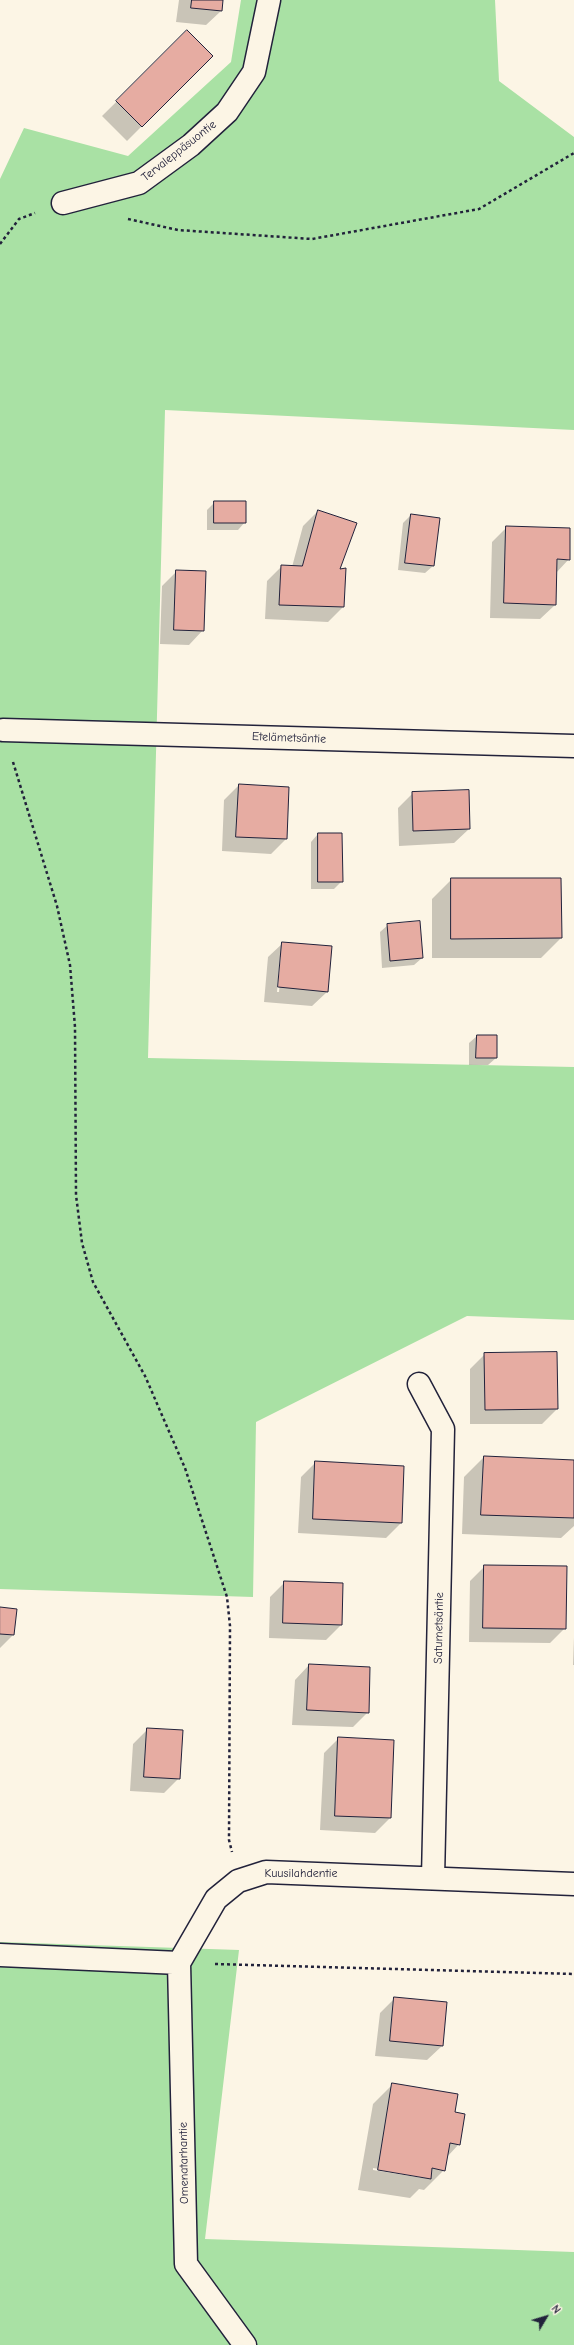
<!DOCTYPE html>
<html>
<head>
<meta charset="utf-8">
<style>
  body { margin:0 }
  #map { position:relative; width:574px; height:2345px; overflow:hidden; background:#fcf5e5; font-family:"Comic Neue",sans-serif }
  canvas { display:block }
  .north { position:absolute; left:526px; top:2297px; width:40px; height:40px; -webkit-text-stroke:3px #fcf5e5; paint-order:stroke; rotate:52deg; font-size:11px; font-weight:700; line-height:16px; text-align:center; color:#22223b }
  .north::after { content:''; display:block; margin:auto; width:14px; height:18px; background:#22223b; clip-path:polygon(50% 0,100% 100%,50% 72%,0 100%) }
</style>
</head>
<body>
<div id="map">
<canvas width="574" height="2345"></canvas>
<div class="north">N</div>
</div>
<script>
const c = document.querySelector('canvas').getContext('2d');
c.lineJoin = 'round';
function fill(path, color) { c.fillStyle = color; c.fill(path, 'evenodd'); }
function trace(path, color, width, dash) { c.strokeStyle = color; c.lineWidth = width; c.lineCap = dash ? 'butt' : 'round'; c.setLineDash(dash || []); c.stroke(path); }
function drawText(font, color, halo, rows, align = 'center') {
  c.font = font + ' "Comic Neue",sans-serif'; c.lineWidth = 4; c.setLineDash([]); c.textBaseline = 'middle'; c.strokeStyle = halo; c.fillStyle = color; for (const [text, x, y, turn = 0] of rows) {
    c.save(); c.translate(x, y); c.rotate((+turn || 0) * Math.PI / 180); c.textAlign = isNaN(turn) ? turn : align; if (halo) c.strokeText(text, 0, 0); c.fillText(text, 0, 0); c.restore();
  }
}
fill(new Path2D(`
  M241 0H495L499 81 574 137V430L165 410 148 1058 574 1067V1320L467 1316 256 1422 253 1597 0 1589V179L24 128 128 156 231 62Z
  M0 1942 239 1950 205 2239 574 2252V2345H0Z`), '#a9e1a4');
fill(new Path2D(`
  M179 0H222L221 11 206 25 176 22Z
  M187 32 212 56 127 141 102 116Z
  M215 502 245 522 238 530H207V510Z
  M318 511 338 571 343 607 328 622 265 619 267 581 282 566 292 567 303 526Z
  M411 515 433 566 425 573 398 570 403 523Z
  M507 527 569 559 556 573 555 605 540 619 490 618 492 542Z
  M177 571 203 630 189 645 160 644 162 586Z
  M239 785 286 839 271 854 222 851 224 800Z
  M413 793 469 829 454 843 399 846 398 808Z
  M318 834 342 881 334 889H311V842Z
  M452 879 561 938 541 958H432V899Z
  M388 925 422 958 414 965 382 968 380 932Z
  M283 943 327 992 312 1006 264 1002 268 957ZM280 957H282L279 992H277Z
  M477 1036 496 1058 488 1065H469V1043Z
  M485 1354 557 1409 542 1424H470V1369Z
  M484 1457 574 1461V1526L561 1538 462 1534 464 1477Z
  M316 1462 403 1467 401 1523 386 1538 298 1533 301 1477Z
  M485 1566 565 1628 550 1643 469 1642 470 1581Z
  M285 1582 341 1625 326 1640 269 1638 270 1597Z
  M0 1608 13 1635 0 1648Z
  M574 1637V1665H573Z
  M309 1665 368 1712 353 1727 292 1725 295 1680Z
  M148 1729 179 1778 164 1793 130 1791 133 1744Z
  M339 1738 390 1818 375 1833 320 1830 324 1753Z
  M395 1998 442 2046 427 2060 375 2056 380 2013Z
  M393 2084 454 2113 459 2144 447 2157 444 2170 424 2190 419 2189 410 2198 358 2190 373 2104ZM373 2168 425 2177 423 2178 373 2170Z`), '#0003');
const building = new Path2D(`
  M192 0H223L222 11 191 8Z
  M187 30 213 56 142 127 116 101Z
  M214 501H246V523H214Z
  M318 510 357 523 340 569 346 568 344 607 279 605 281 565 302 566Z
  M411 514 440 518 434 566 405 563Z
  M506 526 570 528V560L557 559 556 605 504 603Z
  M176 570 206 571 204 631 174 630Z
  M239 784 289 787 287 839 236 837Z
  M469 790 470 829 413 831 412 792Z
  M318 833H342L343 882H318Z
  M451 878H561L562 938 451 939Z
  M420 921 423 958 390 961 387 924Z
  M282 942 332 946 328 992 278 987Z
  M477 1035H497V1058H476Z
  M557 1352 558 1409 485 1410 484 1353Z
  M484 1456 574 1460V1518L481 1515Z
  M315 1461 404 1466 402 1523 313 1519Z
  M484 1565 567 1566 566 1629 483 1628Z
  M284 1581 343 1583 342 1625 283 1623Z
  M0 1607 17 1609 14 1635 0 1634Z
  M309 1664 370 1667 369 1713 307 1710Z
  M147 1728 183 1730 180 1779 144 1777Z
  M338 1737 394 1740 391 1818 335 1816Z
  M394 1997 447 2002 443 2046 390 2041Z
  M392 2083 458 2094 455 2112 465 2114 460 2145 450 2143 445 2171 432 2168 431 2179 378 2170Z`);
fill(building, '#e6aca2');
trace(building, '#22223b', 1);
const minor = new Path2D(`
  M63 203 139 183 191 145 227 112 254 72 269 0
  M3 730 574 746
  M419 1384 443 1429 433 1878
  M0 1955 179 1963
  M179 1963 216 1899 238 1881 266 1872 574 1884
  M179 1963 186 2264 245 2345`);
trace(minor, '#22223b', 25);
trace(new Path2D(`
  M128 219 178 230 312 239 479 209 574 153
  M0 244 19 219 35 213
  M13 762 57 906 70 965 75 1027 76 1195 82 1243 93 1282 145 1376 185 1468 227 1597 230 1626 229 1840 232 1852
  M215 1964 574 1974`), '#22223b', 2.5, [3, 3]);
trace(minor, '#fcf5e5', 22);
drawText('12px', '#22223b', '#fcf5e5', [
  ["Tervaleppäsuontie",179,151,-38],
  ["Etelämetsäntie",289,738,2],
  ["Satumetsäntie",439,1628,-89],
  ["Kuusilahdentie",301,1874],
  ["Omenatarhantie",184,2163,-91]
]);
</script>
</body>
</html>
